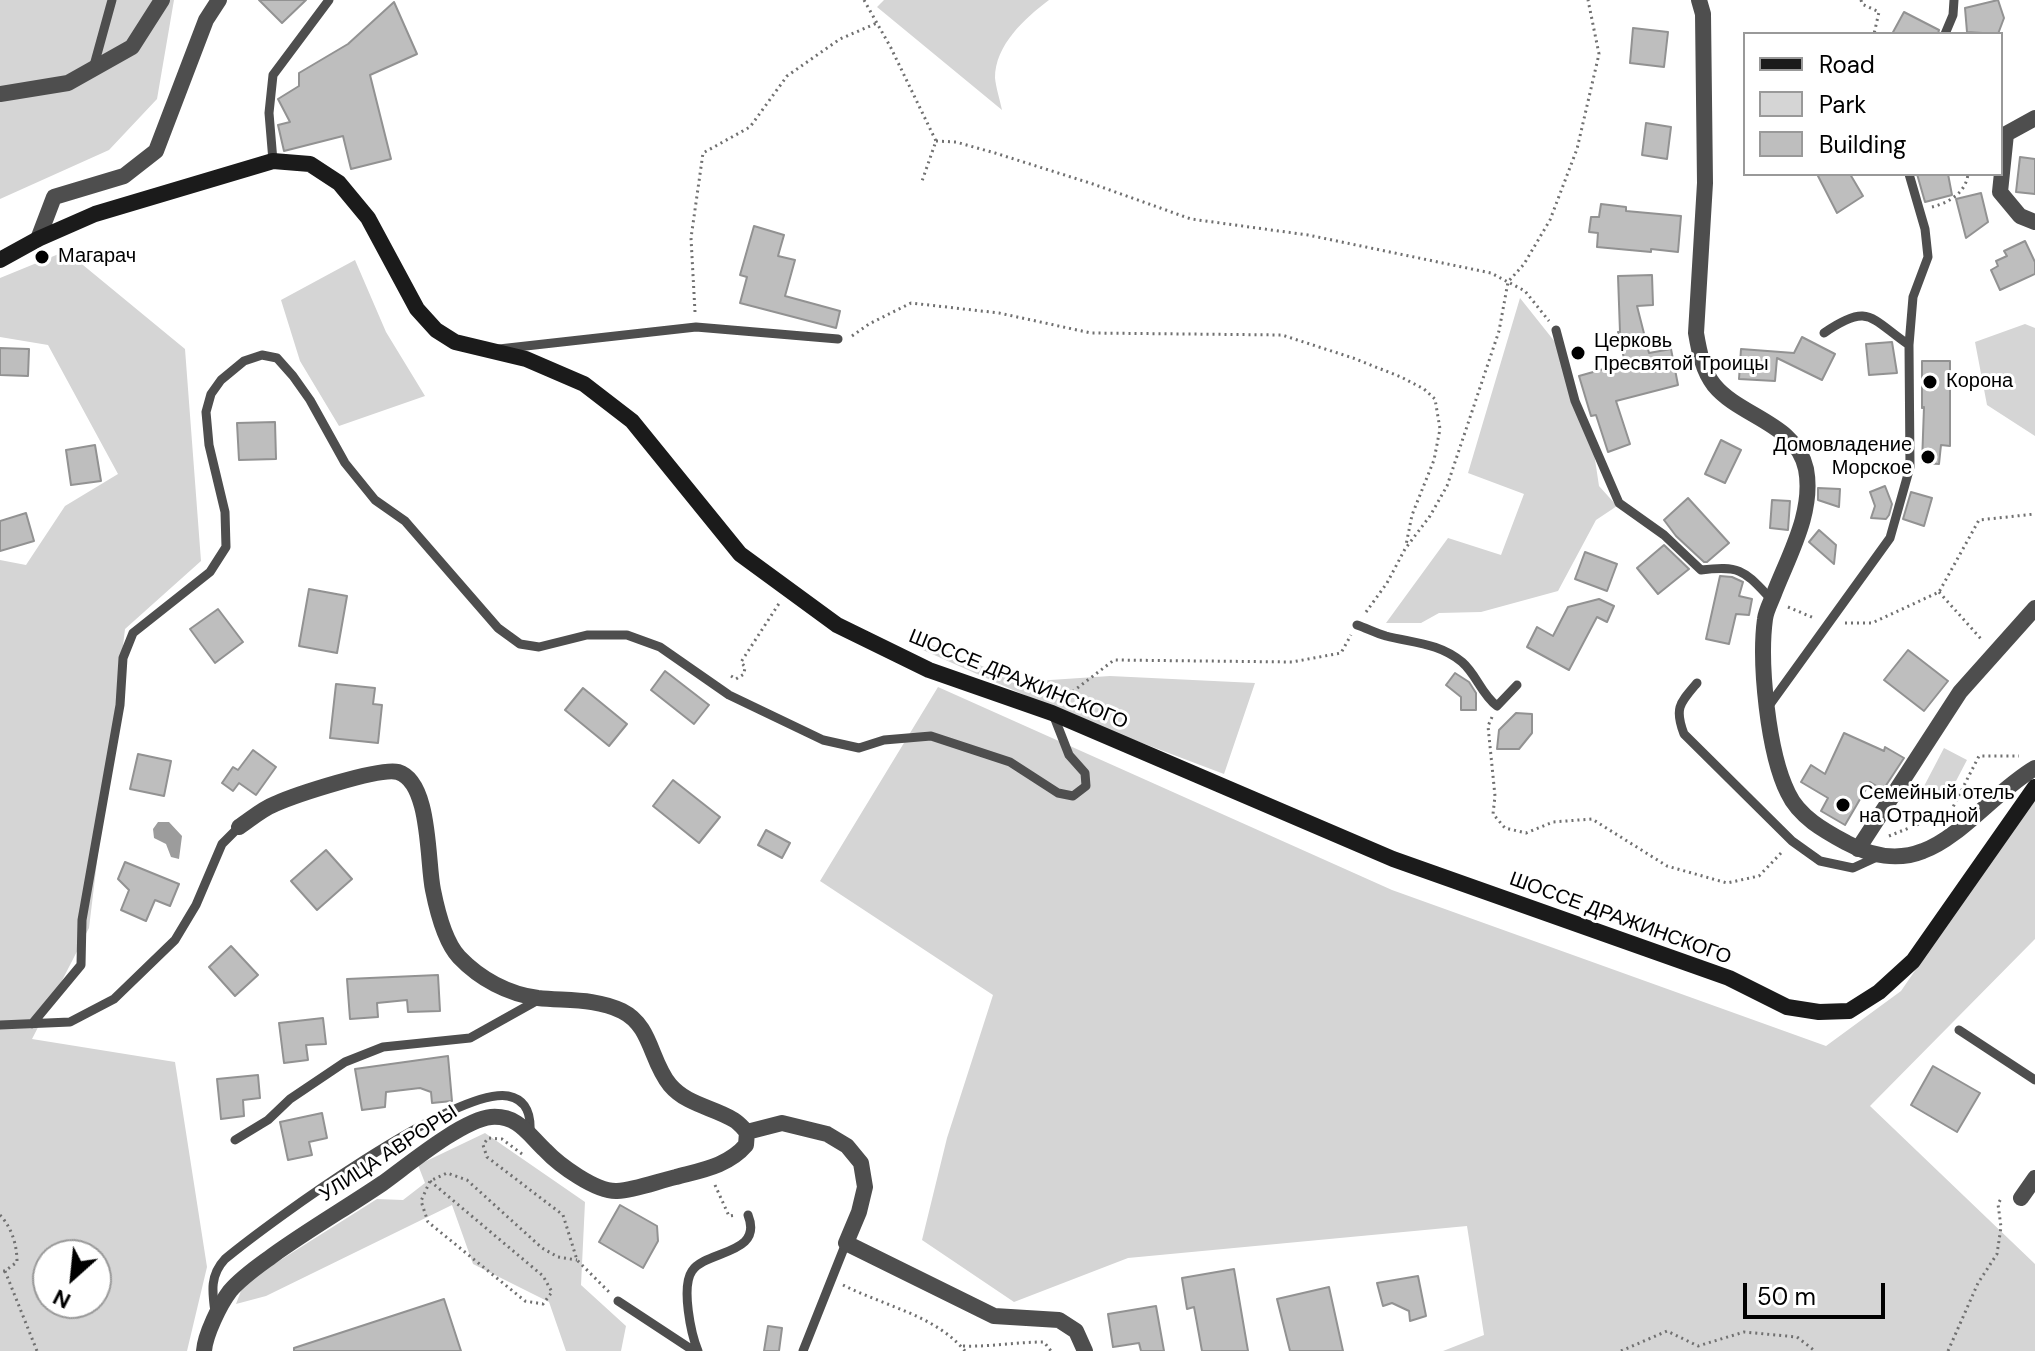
<!DOCTYPE html>
<html>
<head>
<meta charset="utf-8">
<style>
  body { margin:0 }
  #map { position:relative; width:2035px; height:1351px; overflow:hidden; background:#fff; font-family:"DM Sans",sans-serif }
  canvas { display:block }
  .legend { position:absolute; left:1743px; top:32px; width:260px; height:144px; box-sizing:border-box; background:#fff; border:2px solid #999; margin:0; padding:10px 14px; list-style:none; font-size:24px; color:#000 }
  .legend li { display:flex; align-items:center; gap:16px; height:40px }
  .legend b { width:40px; border:2px solid #999 }
  .north { position:absolute; left:32px; top:1239px; width:80px; height:80px; box-sizing:border-box; background:#fff; border:2px solid #999; border-radius:50%; rotate:207deg; font-size:22px; font-weight:700; line-height:32px; text-align:center; color:#000 }
  .north::after { content:''; display:block; margin:auto; width:28px; height:36px; background:#000; clip-path:polygon(50% 0,100% 100%,50% 72%,0 100%) }
  .scale { position:absolute; left:1743px; top:1283px; width:142px; height:36px; box-sizing:border-box; border:4px solid #000; border-top:0; padding-left:10px; font-size:24px; line-height:28px; white-space:nowrap; color:#000; -webkit-text-stroke:6px #fff; paint-order:stroke }
</style>
</head>
<body>
<div id="map">
<canvas width="2035" height="1351"></canvas>
<ul class="legend">
<li><b style="height:10px;background:#1b1b1b"></b>Road</li>
<li><b style="height:22px;background:#d5d5d5"></b>Park</li>
<li><b style="height:22px;background:#bebebe"></b>Building</li>
</ul>
<div class="north">N</div>
<div class="scale">50 m</div>
</div>
<script>
const c = document.querySelector('canvas').getContext('2d');
c.lineJoin = 'round';
function fill(path, color) { c.fillStyle = color; c.fill(path, 'evenodd'); }
function trace(path, color, width, dash) { c.strokeStyle = color; c.lineWidth = width; c.lineCap = dash ? 'butt' : 'round'; c.setLineDash(dash || []); c.stroke(path); }
function drawText(font, color, halo, rows, align = 'center') {
  c.font = font + ' "DM Sans",sans-serif'; c.lineWidth = 6; c.setLineDash([]); c.textBaseline = 'middle'; c.strokeStyle = halo; c.fillStyle = color; for (const [text, x, y, turn = 0] of rows) {
    c.save(); c.translate(x, y); c.rotate((+turn || 0) * Math.PI / 180); c.textAlign = isNaN(turn) ? turn : align; if (halo) c.strokeText(text, 0, 0); c.fillText(text, 0, 0); c.restore();
  }
}
fill(new Path2D(`
  M0 0H174L157 99 109 150 0 199Z
  M884 0H1049C1025 18 995 45 995 78 996 88 1000 100 1002 110L877 7Z
  M66 251 185 349 201 561 125 629 89 928 32 1039 175 1062 207 1267 187 1351H0V560L26 565 65 506 118 474 48 345 0 337V278ZM48 1255H96V1303H48Z
  M355 260 386 332 425 396 339 426 300 361 281 300Z
  M1520 298 1559 347 1591 433 1599 486 1617 506 1596 520 1558 591 1481 612 1439 613 1421 623H1386L1448 538 1501 555 1524 494 1468 473Z
  M2025 324 2035 328V436L1987 405 1975 342Z
  M932 645 1020 682 1110 676 1255 683 1224 774 1076 718 923 650Z
  M938 687 1392 890 1826 1046 1901 991 2035 796V939L1870 1106 2035 1264V1351H1443L1484 1335 1467 1226 1128 1258 1014 1302 922 1240 947 1138 993 995 820 881Z
  M1944 748 1967 760 1945 802 1922 790Z
  M485 1133 585 1202 581 1285 626 1326 621 1351H566L549 1302 473 1264 452 1205 266 1296 236 1304 244 1283 377 1199 403 1200 425 1183 418 1165Z`), '#d5d5d5');
fill(new Path2D(`
  M158 822H169L182 836 179 859 171 857 166 844 154 838 153 829Z`), '#9c9c9c');
const building = new Path2D(`
  M259 0H306L282 23Z
  M1998 0 2004 18 1998 34 1967 32 1965 8Z
  M394 2 417 54 370 75 391 159 351 169 343 136 284 151 278 125 290 122 278 99 299 86V73L348 44Z
  M1904 12 1939 30 1938 34H1892Z
  M1633 28 1668 32 1664 67 1630 63Z
  M1646 123 1671 127 1667 159 1642 155Z
  M2020 157 2035 159V194L2016 192Z
  M1817 174H1850L1863 196 1837 213Z
  M1917 174H1948L1952 195 1925 202Z
  M1981 193 1988 222 1966 238 1956 199Z
  M1601 204 1626 207V211L1681 216 1678 252 1651 249V252L1597 247 1598 233 1589 232 1591 217H1599Z
  M754 226 784 235 778 256 795 260 785 296 840 311 836 328 740 303 747 277 740 275Z
  M2025 241 2035 262V274L2000 290 1991 270 1998 266 1996 261 2007 256 2004 251Z
  M1652 275 1653 305 1637 306 1649 353 1671 349 1678 385 1616 401 1630 444 1608 452 1596 415 1591 416 1579 376 1625 363 1618 332H1620L1618 276Z
  M1802 337 1835 354 1822 380 1777 358 1775 381 1739 379 1741 349 1794 353Z
  M1892 342 1897 373 1869 375 1866 344Z
  M0 348 29 349 28 376 0 375Z
  M1922 361H1950V446L1941 445 1939 464 1922 463 1924 407 1922 408Z
  M275 422 276 459 239 460 237 423Z
  M1721 440 1741 450 1725 483 1705 474Z
  M95 445 101 481 71 485 66 450Z
  M1885 486 1892 504 1889 515 1886 519 1871 518 1875 506 1870 492Z
  M1818 488 1840 489 1839 507 1818 500Z
  M1911 492 1932 498 1924 526 1903 519Z
  M1688 498 1729 543 1707 562H1704L1676 536 1664 520Z
  M1772 500 1790 501 1788 530 1770 528Z
  M26 513 34 541 0 551V521Z
  M1819 530 1836 545 1834 564 1809 542Z
  M1664 545 1689 569 1658 594 1637 568Z
  M1585 552 1617 564 1607 591 1575 579Z
  M1720 576 1732 577 1743 582 1739 596 1752 599 1749 615 1736 614 1729 644 1706 639Z
  M309 589 347 596 337 653 299 646Z
  M1599 599 1614 606 1607 622 1597 617 1569 670 1527 647 1537 627 1553 636 1568 607Z
  M218 609 243 642 215 663 190 629Z
  M1908 650 1948 681 1924 711 1884 680Z
  M665 671 709 705 694 724 651 690Z
  M1455 673 1469 682 1476 693V710H1461V697L1446 685Z
  M336 684 375 688 373 704 382 705 378 743 330 738Z
  M583 688 627 724 609 746 565 710Z
  M1516 713 1532 714V733L1519 749H1497L1499 730Z
  M1844 733 1884 751 1885 747 1904 758 1883 790 1870 782 1845 825 1821 811 1828 798 1801 782 1811 765 1825 774Z
  M253 750 276 767 256 795 239 783 233 791 222 783 233 767 238 770Z
  M138 754 171 761 164 796 130 789Z
  M673 780 720 817 699 843 653 806Z
  M766 830 790 843 782 858 758 845Z
  M326 850 352 879 317 910 291 881Z
  M125 862 179 884 170 906 155 900 146 921 121 910 129 890 118 879Z
  M231 946 258 975 235 996 209 967Z
  M438 975 440 1011 408 1012 407 1000 377 1003 378 1017 350 1019 347 979Z
  M323 1018 326 1044 306 1045 308 1060 284 1063 279 1023Z
  M448 1056 452 1101 432 1103 431 1092 420 1088 386 1092 385 1107 362 1110 355 1069Z
  M1933 1066 1980 1093 1957 1132 1911 1105Z
  M258 1075 260 1098 243 1100 244 1116 221 1119 217 1079Z
  M322 1113 327 1138 309 1142 312 1155 288 1160 280 1122Z
  M620 1205 657 1226 658 1241 643 1268 599 1242Z
  M1234 1269 1248 1351H1202L1194 1307 1187 1309 1182 1278Z
  M1418 1276 1426 1316 1410 1321 1409 1311 1392 1303 1383 1306 1377 1283Z
  M1329 1287 1343 1351H1290L1277 1299Z
  M444 1299 461 1351H294V1348Z
  M1156 1306 1164 1351H1141L1139 1343 1113 1347 1108 1314Z
  M768 1326 782 1328 779 1351H764Z`);
fill(building, '#bebebe');
trace(building, '#929292', 2);
trace(new Path2D(`
  M864 0 891 48 936 141 921 184
  M1861 0 1862 4 1879 12 1874 34
  M936 141 956 142 995 153 1093 184 1191 219 1308 235 1491 273 1525 291 1549 321
  M1932 207C1948 203 1966 193 1968 174
  M695 312 691 238 703 153 750 127 787 76 840 39 877 23
  M852 336 869 324 911 303 999 313 1091 333 1282 335 1353 358 1401 377 1424 389 1435 399 1440 429 1434 460 1412 515 1406 545
  M1939 592 1982 640
  M1788 607 1814 618
  M1366 612 1387 583 1405 549 1430 516 1447 486 1499 331 1508 282 1524 264 1550 220 1577 149 1599 54 1588 0
  M1845 623H1872L1939 592 1979 520 2035 514
  M731 676 736 679 744 674 745 667 741 662 780 602
  M1063 699 1114 660 1292 662 1341 653 1351 635
  M1492 717 1488 726 1495 796 1493 814 1505 828 1526 833 1553 822 1592 819 1667 866 1727 883 1759 876 1782 852
  M1889 836 1951 811 1979 756H2019
  M522 1154 502 1139 488 1138 483 1145 487 1157 563 1215 577 1260 609 1292
  M430 1181 543 1276 552 1292 543 1304 525 1301 428 1222 421 1201 430 1181 447 1173 467 1180 542 1248 558 1257 577 1260
  M715 1185 729 1216 736 1215
  M0 1215C12 1228 17 1245 17 1262L5 1271H0
  M5 1271 37 1351
  M843 1285C884 1306 935 1315 965 1351
  M963 1346C991 1347 1016 1342 1044 1342L1051 1351
  M1621 1351 1667 1331 1698 1346 1744 1332 1797 1337 1815 1351
  M1948 1351 1978 1283 1997 1254 2001 1227 1998 1204 2002 1197`), '#707070', 3, [2, 4]);
trace(new Path2D(`
  M1945 34 1953 15 1954 0
  M93 69 112 0
  M273 161 269 113 273 75 329 0
  M1556 330 1575 401 1619 503 1664 535 1701 570C1742 565 1744 571 1772 600
  M1824 333C1869 302 1870 318 1909 345
  M499 349 696 327 838 339
  M1357 625C1366 628 1376 633 1386 636 1414 643 1439 643 1462 662 1477 675 1481 694 1497 706L1517 685
  M1697 683C1680 703 1674 708 1684 734L1792 841 1820 861 1853 868 1877 857
  M1768 707 1890 538 1910 467 1909 345 1913 297 1928 257 1925 229 1909 174
  M32 1024 81 965 82 920 120 705 123 658 133 633 210 572 226 547 225 512 209 445 206 412 211 394 221 380 244 361 262 355 277 358 293 376 310 400 345 463 375 500 405 521 498 628 520 644 539 647 587 635H627L660 647 729 695 823 740 859 748 884 740 931 736 1010 762 1058 793 1073 796 1086 786 1085 773 1069 755 1053 714
  M0 1025 70 1022 114 999 175 940 196 905 222 844 239 827
  M1959 1030 2035 1080
  M235 1140 268 1120 290 1099 345 1062 383 1047 470 1038 538 1000
  M618 1301 694 1351
  M215 1312C212 1291 210 1275 225 1259 271 1221 455 1087 508 1096 528 1100 531 1116 530 1133
  M698 1351C691 1334 681 1287 692 1271 706 1250 764 1255 748 1215
  M803 1351 846 1243`), '#4e4e4e', 9);
trace(new Path2D(`
  M1699 0 1703 14 1705 183 1696 333C1699 351 1703 371 1714 385 1740 417 1796 423 1806 469 1814 511 1790 553 1775 591 1772 600 1766 610 1765 619 1759 663 1768 753 1788 793 1799 817 1825 831 1847 843 1871 856 1898 861 1923 851 1960 838 1997 790 2035 768
  M0 94 68 83 132 47 162 0
  M2035 118 2006 134 2000 192 2020 216 2035 222
  M38 239 54 197 124 176 156 151 206 20 219 0
  M1858 849 1960 692 2035 608
  M747 1132 782 1123 827 1134 847 1146 861 1163 865 1187 859 1212 846 1243 994 1316 1059 1320 1076 1331 1085 1351
  M2021 1198 2035 1178
  M204 1351C205 1335 220 1304 230 1291 242 1277 257 1267 272 1256 308 1230 346 1208 383 1183 408 1165 462 1120 491 1117 518 1115 528 1134 545 1150 559 1165 596 1192 617 1191 636 1190 658 1181 676 1177 702 1170 728 1166 746 1145L747 1132C743 1128 739 1123 734 1120 713 1107 687 1105 670 1085 650 1061 652 1026 622 1011 595 998 566 1001 538 998 508 994 480 979 459 957 445 942 437 910 433 890 427 862 431 782 398 772 380 767 295 795 275 804 262 809 251 819 239 827`), '#4e4e4e', 16);
trace(new Path2D(`
  M0 260 38 239 95 214 273 161 310 164 339 183 368 218 417 309 436 330 455 342 526 359 584 384 632 421 740 554 837 625 929 670 1052 713 1393 859 1729 978 1787 1007 1819 1012 1849 1011 1879 992 1913 961 2035 787`), '#1b1b1b', 16);
for (const [x, y, r, color] of [
  [42,257,8,"#000"],
  [1578,353,8,"#000"],
  [1930,382,8,"#000"],
  [1928,457,8,"#000"],
  [1843,805,8,"#000"]
]) { const dot = new Path2D(); dot.arc(x, y, r, 0, 2 * Math.PI); c.fillStyle = color; c.fill(dot); trace(dot, '#fff', 3); }
drawText('20px', '#000', '#fff', [
  ["Магарач",58,257],
  ["Церковь",1594,342],
  ["Пресвятой Троицы",1594,365],
  ["Корона",1946,382],
  ["Домовладение",1912,446,"right"],
  ["Морское",1912,469,"right"],
  ["Семейный отель",1859,794],
  ["на Отрадной",1859,817]
], 'left');
drawText('20px', '#000', '#fff', [
  ["ШОССЕ ДРАЖИНСКОГО",1018,680,22],
  ["ШОССЕ ДРАЖИНСКОГО",1620,919,20],
  ["УЛИЦА АВРОРЫ",389,1154,-33]
]);
</script>
</body>
</html>
